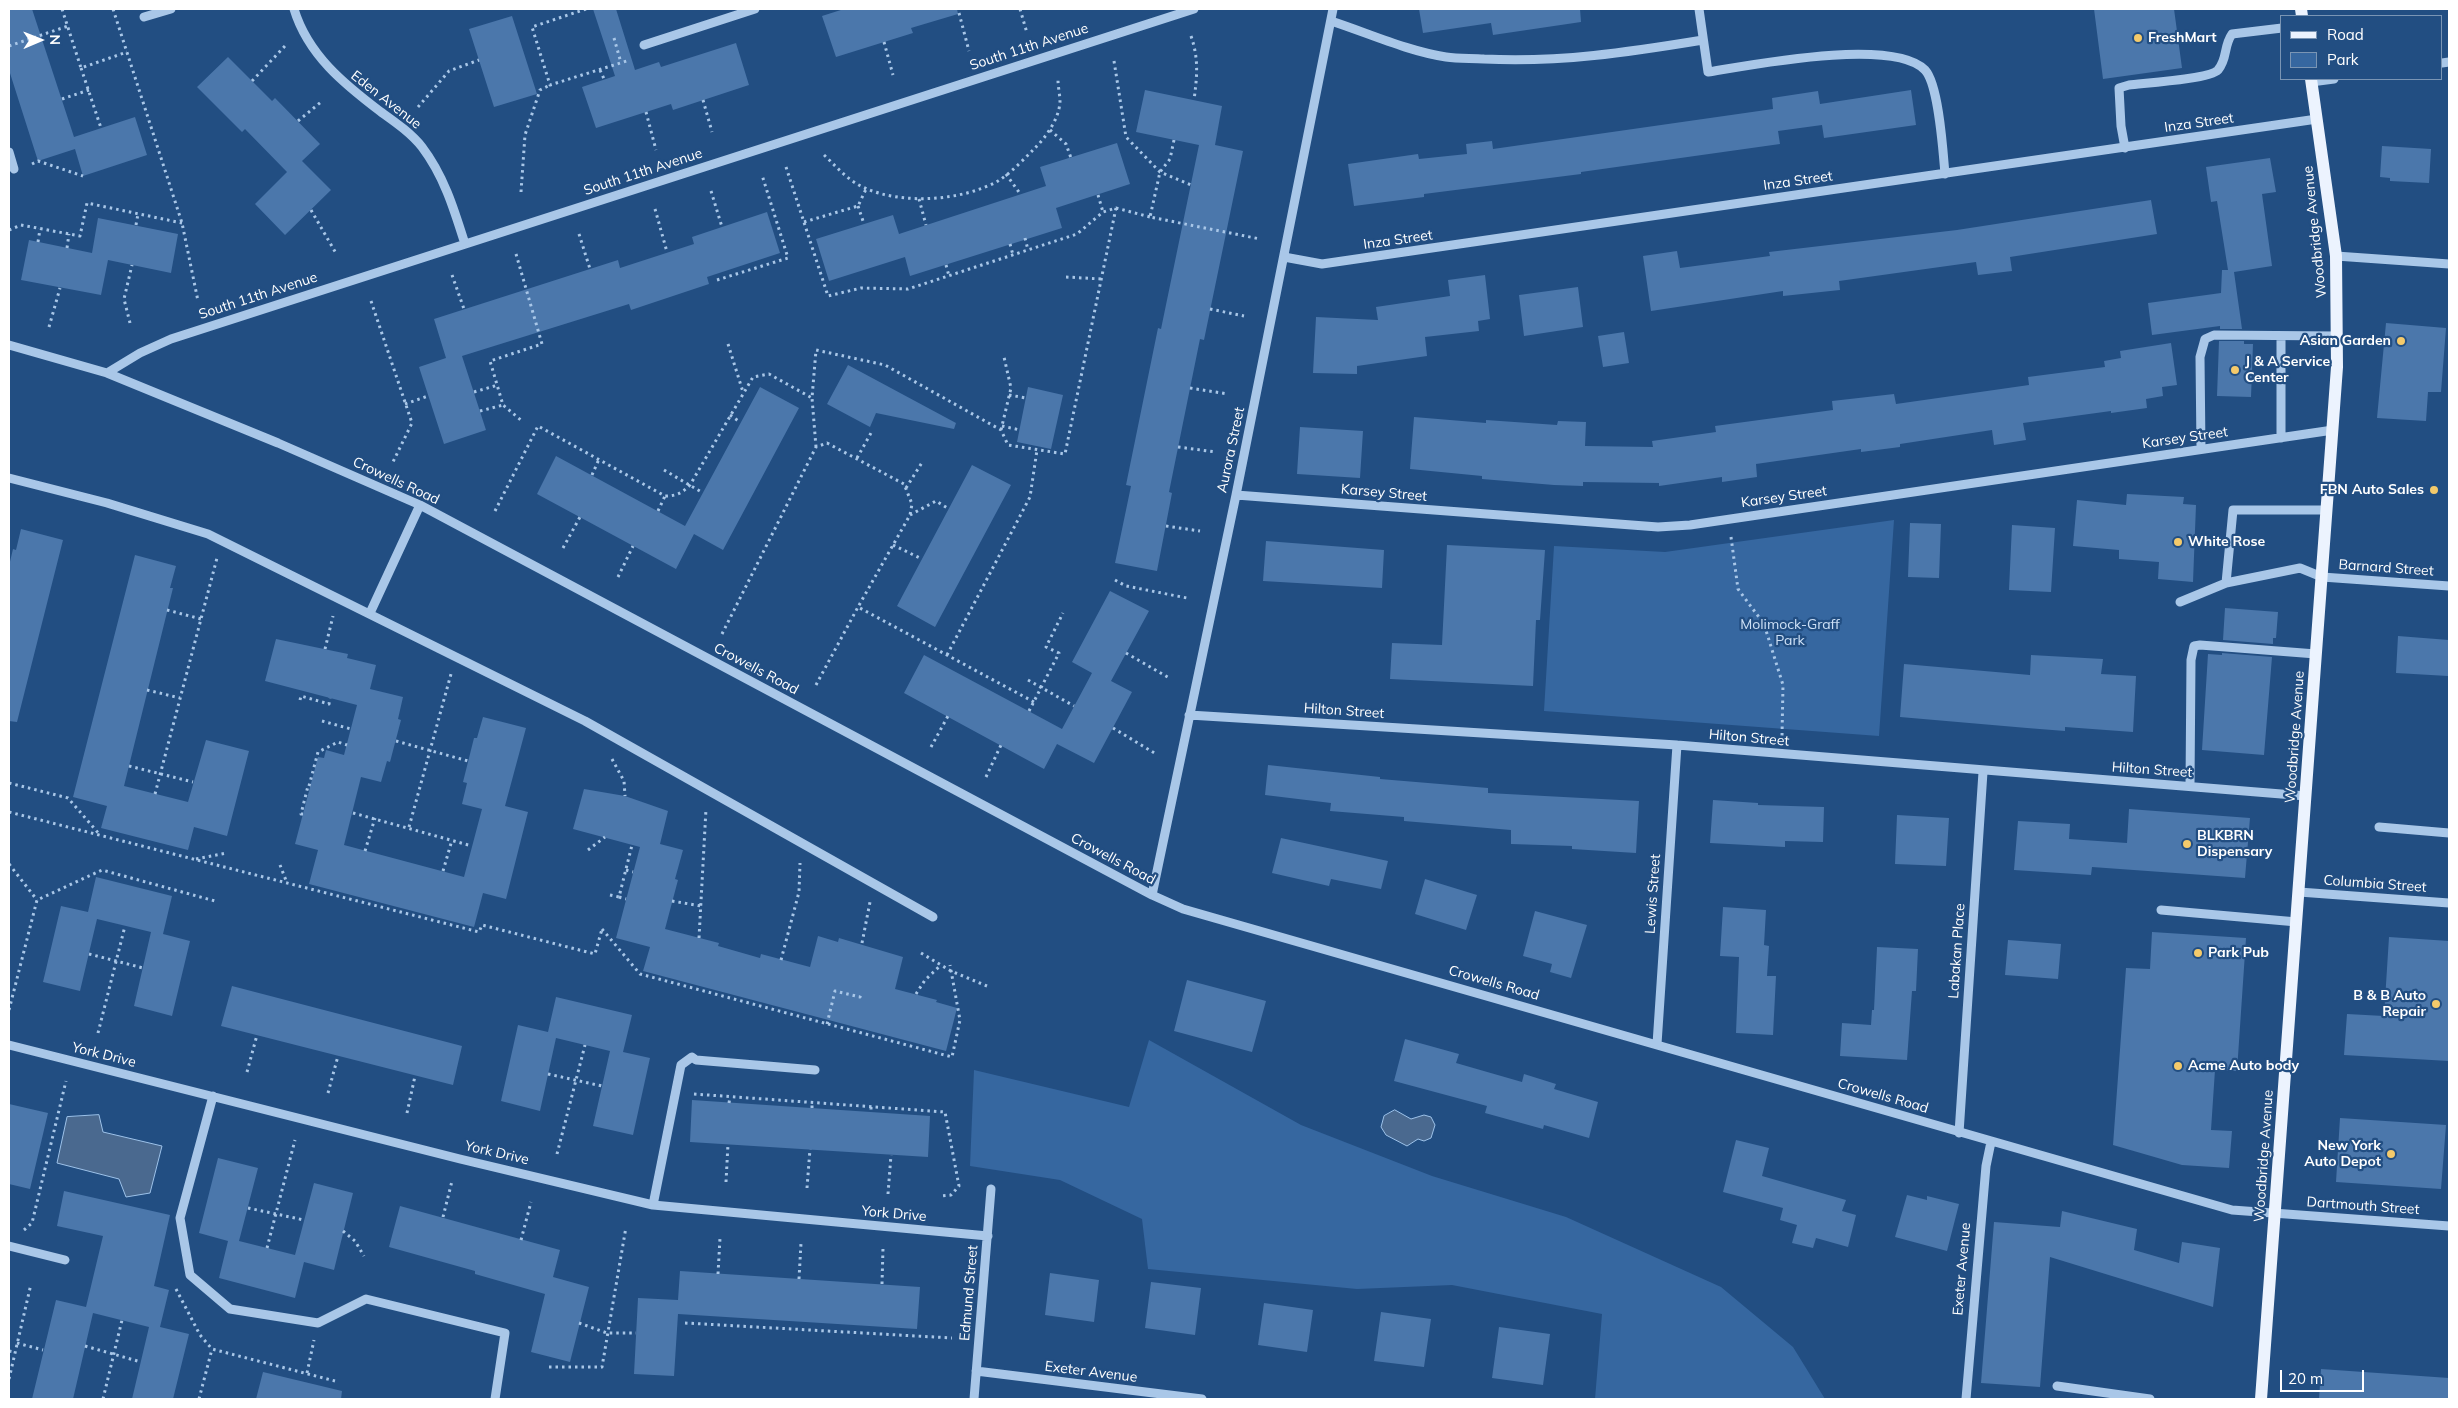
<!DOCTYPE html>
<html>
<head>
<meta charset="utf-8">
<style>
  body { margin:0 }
  #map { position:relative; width:2458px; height:1408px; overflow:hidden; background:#224e82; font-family:Mulish,sans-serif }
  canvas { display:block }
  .frame { position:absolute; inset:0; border:10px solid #fff; pointer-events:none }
  .legend { position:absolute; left:2280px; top:15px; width:162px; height:65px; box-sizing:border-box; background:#224e82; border:1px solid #7a95b4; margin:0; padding:6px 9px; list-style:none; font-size:15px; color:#fff }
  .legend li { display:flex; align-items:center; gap:10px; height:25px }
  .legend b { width:25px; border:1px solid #7a95b4 }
  .north { position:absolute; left:15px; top:15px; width:50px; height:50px; -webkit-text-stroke:4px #224e82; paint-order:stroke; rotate:89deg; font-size:14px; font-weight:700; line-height:20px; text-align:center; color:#fff }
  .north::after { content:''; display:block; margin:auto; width:18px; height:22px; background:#fff; clip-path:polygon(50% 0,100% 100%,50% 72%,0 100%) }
  .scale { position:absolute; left:2280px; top:1370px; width:84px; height:22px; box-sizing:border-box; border:2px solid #fff; border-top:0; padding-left:6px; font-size:15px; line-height:18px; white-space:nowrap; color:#fff; -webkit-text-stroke:4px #224e82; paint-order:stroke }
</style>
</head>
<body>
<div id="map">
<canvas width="2458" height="1408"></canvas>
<div class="frame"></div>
<ul class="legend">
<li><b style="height:6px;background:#ecf3fe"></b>Road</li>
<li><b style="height:14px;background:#3667a0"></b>Park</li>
</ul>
<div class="north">N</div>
<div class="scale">20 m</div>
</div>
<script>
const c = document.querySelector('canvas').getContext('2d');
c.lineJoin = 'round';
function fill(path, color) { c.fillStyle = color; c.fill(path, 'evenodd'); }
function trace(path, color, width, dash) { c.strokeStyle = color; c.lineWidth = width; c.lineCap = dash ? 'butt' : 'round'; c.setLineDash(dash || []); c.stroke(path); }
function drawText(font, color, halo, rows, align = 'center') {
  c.font = font + ' Mulish,sans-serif'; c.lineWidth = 4.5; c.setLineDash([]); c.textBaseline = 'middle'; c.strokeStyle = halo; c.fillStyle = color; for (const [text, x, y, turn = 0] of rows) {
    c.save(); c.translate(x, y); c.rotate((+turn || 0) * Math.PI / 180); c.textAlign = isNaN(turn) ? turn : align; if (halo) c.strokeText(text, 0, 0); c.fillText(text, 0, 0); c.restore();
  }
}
fill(new Path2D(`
  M1894 520 1879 736 1544 711 1554 546 1665 552Z
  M1149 1040 1301 1125 1432 1176 1566 1217 1721 1287 1793 1347 1825 1399H1595L1602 1314 1452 1285 1357 1289 1148 1269 1142 1219 1060 1180 970 1166 974 1070 1129 1107Z`), '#3667a0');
const water = new Path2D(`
  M1395 1110 1411 1119 1424 1115 1431 1117 1435 1125 1431 1138 1424 1141 1418 1139 1407 1146 1386 1135 1381 1127 1384 1116Z
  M99 1115 103 1132 162 1146 150 1193 126 1197 119 1179 57 1163 67 1117Z`);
fill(water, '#4a698f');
trace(water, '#9dc2e9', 1);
fill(new Path2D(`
  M9 9H32L74 137 135 117 147 155 83 176 75 149 38 161 9 70Z
  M593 9H616L635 70 659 62 661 67 736 43 749 85 673 110 671 104 596 128 582 87 615 76Z
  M844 9H957L958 14 911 28 913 33 836 57 822 16Z
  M1419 9H1580L1581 22 1493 35 1491 23 1423 33Z
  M2094 9H2174L2182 68 2103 79Z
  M512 16 537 94 494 107 469 29Z
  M228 57 272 101 275 98 320 144 302 161 331 190 285 235 255 204 287 172 245 129 242 132 197 87Z
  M1145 90 1222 106 1215 145 1243 151 1204 340 1200 339 1169 492 1172 493 1157 571 1115 563 1131 486 1126 485 1158 328 1161 329 1199 145 1136 132Z
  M1911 90 1916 125 1824 138 1822 125 1778 131 1780 144 1581 172V174L1424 194V197L1354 206 1348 164 1418 154 1419 159 1467 154 1466 144 1492 141 1493 149 1773 109 1772 98 1818 91 1820 104Z
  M1117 143 1130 184 1056 208 1062 228 910 276 905 257 829 281 816 239 893 215 899 234 1046 186 1040 167Z
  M2382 146 2431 149 2429 183 2390 181V178L2380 177Z
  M2270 158 2276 192 2262 194 2272 266 2234 272 2242 329H2220V326L2152 335 2148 303 2221 293 2222 270H2228L2217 201 2211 202 2206 167Z
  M2151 200 2157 234 2010 257 2012 271 1978 275 1976 262 1839 281 1840 290 1783 296V291L1651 311 1643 256 1677 251 1680 268 1770 256 1769 252 1957 230Z
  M767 212 780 253 707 277 709 284 631 310 629 304 462 356 486 430 444 444 419 367 446 358 434 319 618 260 620 268 694 244 692 237Z
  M98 218 178 234 171 273 108 260 101 295 21 280 29 240 92 253Z
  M1485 275 1490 319 1478 321 1479 331 1425 337 1427 356 1357 366V374L1313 373 1316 317 1378 320 1376 307 1450 296 1448 280Z
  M1578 287 1583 327 1524 336 1519 295Z
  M2386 323 2446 328 2441 392H2428L2426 421 2377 418Z
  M1624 332 1629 363 1603 367 1598 336Z
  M2219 341H2244V344H2253L2251 397 2217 396Z
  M2171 343 2177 385 2162 387 2163 396 2146 399 2147 408 2111 413V411L2023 423 2026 440 1994 445 1992 430 1900 444V447L1861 452V449L1756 464 1757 477 1722 482V477L1659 486V483L1583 482V486L1554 485 1482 479V476L1410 469 1414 417 1486 423V420L1557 425 1558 421 1586 422 1585 446 1653 447 1652 441 1716 432 1715 426 1833 410 1832 401 1894 394 1896 404 2029 385 2028 377 2105 367 2104 361 2121 358 2120 351Z
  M848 365 956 423 954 429 876 413 870 427 827 404Z
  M760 387 799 408 723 550 694 534 676 569 537 494 556 456 685 526Z
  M1028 387 1063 395 1051 449 1017 442Z
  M1300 427 1363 431 1360 478 1297 474Z
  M972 465 1011 485 935 627 897 606Z
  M2127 494 2184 497 2183 504 2196 505 2193 582 2158 579 2159 562 2119 559V550L2073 546 2077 500 2126 505Z
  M1910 523 1941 524 1939 578 1908 577Z
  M2012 525 2055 528 2051 592 2009 590Z
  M21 529 63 540 17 722 9 721V566L13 549 16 550Z
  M1266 541 1384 550 1382 588 1263 581Z
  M1447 545 1545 550 1540 620H1536L1533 686 1390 679 1392 643 1442 645Z
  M135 555 176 566 170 588H173L124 786 188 802 206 740 249 751 227 836 194 827 188 850 101 828 107 806 73 797Z
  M1110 591 1149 611 1111 681 1132 692 1094 763 1057 744 1044 769 904 693 924 655 1062 729 1092 673 1072 662Z
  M2225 608 2278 612 2276 638H2273V644L2223 640Z
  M2398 636 2449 640 2448 676 2396 673Z
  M276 639 348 654 347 658 376 665 370 689 403 697 398 719 401 720 390 762 387 761 381 782 361 777 344 845 464 877 482 809 462 804 467 783 463 782 474 738H477L483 717 526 728 505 806 528 812 506 899 483 893 474 927 309 884 318 850 295 844 318 757 324 758 326 750 344 755 357 705 265 681Z
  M2222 653 2272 657 2264 755 2202 750 2208 654 2222 655Z
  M2031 655 2103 659 2101 674 2136 676 2133 732 2065 727V731L2027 728 1900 717 1904 664 2030 675Z
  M1268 765 1380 777V779L1488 788V793L1639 801 1636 853 1572 849V846L1511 844V830L1404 821V817L1330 811 1331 803 1265 795Z
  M584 789 625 796 668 811 660 844 683 850 675 879 678 880 665 929 719 943 718 946 760 958 761 954 810 967 818 936 838 942 839 938 903 957 895 989 937 1000 936 1002 957 1008 946 1051 643 971 650 947 616 938 640 847 573 829Z
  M1713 800 1758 803V805L1824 807 1823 842 1785 841V847L1710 843Z
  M2129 809 2250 818 2245 878 2092 867 2091 875 2014 870 2018 821 2070 824 2069 839 2127 843Z
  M1897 815 1949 818 1946 866 1895 864Z
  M1281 838 1388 861 1381 889 1331 879 1329 886 1272 873Z
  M96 877 172 896 163 934 190 941 172 1016 134 1006 151 932 97 919 80 991 43 982 61 906 88 912Z
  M1425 879 1477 895 1466 930 1415 914Z
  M1723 907 1766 910 1764 945 1769 946 1767 976H1776L1773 1035 1736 1033 1739 957 1720 956Z
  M1535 911 1587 925 1571 978 1550 972 1552 964 1523 956Z
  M2152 932 2246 938 2237 1071 2215 1070 2211 1130 2232 1131 2229 1168 2182 1165 2113 1145 2126 968 2150 969Z
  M2389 937 2449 941V1061L2344 1055 2347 1014 2384 1016Z
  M2008 940 2061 944 2058 979 2005 975Z
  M1877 947 1918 949 1916 991H1912L1907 1060 1840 1056 1842 1023 1871 1025 1872 1010H1874Z
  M1187 980 1266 1001 1252 1052 1174 1031Z
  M232 986 462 1046 453 1085 221 1026Z
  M556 997 632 1015 623 1052 650 1058 633 1135 593 1126 610 1051 556 1038 540 1111 501 1101 518 1025 548 1032Z
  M1405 1039 1459 1054 1456 1063 1522 1082 1524 1074 1556 1084 1554 1089 1598 1102 1589 1138 1544 1125 1543 1129 1485 1113 1487 1106 1394 1081Z
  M692 1100 930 1116 928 1157 690 1142Z
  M9 1104 48 1113 30 1189 9 1184Z
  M2340 1118 2446 1125 2441 1189 2336 1182Z
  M1736 1140 1769 1148 1762 1176 1846 1200 1842 1211 1856 1215 1848 1247 1816 1238 1813 1248 1792 1243 1797 1225 1780 1220 1783 1208 1723 1192Z
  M218 1158 258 1168 239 1241 295 1255 314 1183 353 1193 334 1270 304 1262 295 1298 219 1278 228 1241 199 1233Z
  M64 1191 170 1215 154 1286 169 1290 160 1327 189 1334 173 1399H132L149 1327 93 1313 73 1399H32L56 1300 86 1307 103 1236 57 1226Z
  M1907 1195 1927 1200V1196L1959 1204 1947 1251 1895 1237Z
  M400 1206 560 1250 553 1277 589 1287 570 1362 531 1352 545 1294 475 1274V1271L389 1247Z
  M2062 1211 2137 1229 2134 1250 2179 1263 2182 1242 2220 1248 2213 1307 2050 1257 2040 1387 1981 1383 1994 1222 2060 1227Z
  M680 1271 920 1287 917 1329 678 1314 674 1376 634 1374 638 1298 678 1300Z
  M1050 1273 1099 1280 1094 1322 1045 1315Z
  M1151 1282 1201 1288 1195 1335 1145 1328Z
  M1264 1303 1313 1310 1307 1352 1258 1345Z
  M1381 1312 1431 1319 1424 1367 1374 1361Z
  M1499 1327 1550 1334 1543 1385 1492 1378Z
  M2321 1369 2449 1378V1399H2319Z
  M263 1372 342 1391 341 1399H256Z`), '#4b77ab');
trace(new Path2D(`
  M62 9 81 68 127 52
  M113 9 182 223 198 301
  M586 9 532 27 550 85 630 60
  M1020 9 1027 33
  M1100 9V10
  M959 13 969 51
  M1191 36C1199 59 1197 77 1194 100
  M614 38 621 63
  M884 42 893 75
  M9 46 68 26
  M1114 61 1126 137 1160 172 1191 185
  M81 68 101 128
  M600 70 604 79
  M252 81 285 46
  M62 99 89 90
  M703 100 712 132
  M418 107 449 71 479 60
  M646 112 656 150
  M298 121 321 102
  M1050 130 1066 144 1071 158
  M1174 140 1170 159 1160 172 1150 217 1260 239
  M824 155C837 167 848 181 865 188 902 205 962 201 998 181 1011 173 1024 159 1035 148 1046 137 1059 119 1060 102 1060 95 1058 87 1058 80
  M32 164 38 161 83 176
  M786 167 828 296 861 288 908 289 1077 234 1103 212 1116 208 1150 217
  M1006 174 1021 195
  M711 191 722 227
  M521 192 525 135 540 90 550 85
  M1098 195 1103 212
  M919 199 926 225
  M858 206 864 224
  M655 209 667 252
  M311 210 337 255
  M804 222 858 206 866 189
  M136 225 138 214
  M9 230 21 225 80 236 87 203 182 223
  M579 234 590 269
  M1025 238 1028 250
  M38 242 40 229
  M1010 244 1013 255
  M67 248 69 234
  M516 254 542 344 490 361 503 405 522 421
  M946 265 949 276
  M452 275 464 309
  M1066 277 1101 279
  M717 280 788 258 762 175
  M371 301 412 423 392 464
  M1210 309 1244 316
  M130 323 124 299 132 265
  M49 327 60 288
  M728 344 743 392
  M1190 388 1228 394
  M474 392 498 385
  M1009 395 1026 398
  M405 404 428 396
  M480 411 503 405
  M730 415 740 422
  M1002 426 1020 430
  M1001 430 1011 388 1004 357
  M816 447 812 398 816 350 885 365 1001 430 1008 445 1065 454 1116 208
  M1178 447 1216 452
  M857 458 871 433
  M664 470 703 493
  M592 475 599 459
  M906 488 923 461
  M495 511 538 426 665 496C677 496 682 493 690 485L753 377 769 374 812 398
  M658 511 665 496
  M910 515 936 501 949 509
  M1166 526 1200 531
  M1731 537 1738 589 1764 624 1783 685 1782 736
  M893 545 922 559
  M563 548 580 517
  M618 577 633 546
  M1115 580 1126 586 1187 598
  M167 610 201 619
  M722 634 816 447 827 443 904 484 912 504 910 515 858 607
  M325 649 333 616
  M1126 653 1171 679
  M947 655 1030 497 1037 450
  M1028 680 1074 706
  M816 685 858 607 1034 702
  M147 690 180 698
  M300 700 301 696 329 704 330 698
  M1029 711 1059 653 1046 647 1063 613
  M322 721 351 729
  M1113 728 1156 754
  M396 741 468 761
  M931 747 948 716
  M612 759 624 781 625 796
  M129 766 193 782
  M986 777 1001 745
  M9 783 68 798 100 835
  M309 786 318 752 338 742 347 745
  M155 794 217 558
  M9 812 479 932 482 925 595 954 602 929
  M353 813 472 846
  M303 814H301L308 786
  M409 827 451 674
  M588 850 605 837
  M365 851 375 818
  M196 859 227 853
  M9 864 37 900
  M280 865 287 883
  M626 870 633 872
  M443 871 452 840
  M610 895 619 897 632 845
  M619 897 626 899
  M672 901 701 906
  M602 929 640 974 952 1057 960 1020 950 965
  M699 938 706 809
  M862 943 870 902
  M921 953 951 971 987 986
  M89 954 143 968
  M781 960 799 892 800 863
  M916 994 925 980 941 965
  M9 1010 37 900 102 870 215 901
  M827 1024 835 991 860 997 861 994
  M98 1033 125 926
  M247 1072 257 1035
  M548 1074 602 1086
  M328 1093 338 1056
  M694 1094 945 1112 959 1186 951 1195 941 1196
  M729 1103 730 1097
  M871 1107V1112
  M812 1108V1102
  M407 1113 415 1076
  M557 1154 585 1045
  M726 1182 728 1144
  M807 1188 810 1149
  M888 1194 891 1155
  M248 1208 304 1220
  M443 1217 452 1181
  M24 1230 32 1223 66 1081
  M343 1231 355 1241 364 1256
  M521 1240 531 1202
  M267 1248 295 1140
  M718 1274 720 1238
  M799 1279 801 1243
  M882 1284 883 1248
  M176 1289 200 1335 212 1349 335 1381
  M579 1323 607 1333H636
  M685 1323 952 1338
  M17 1343 43 1350
  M85 1346 141 1362
  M9 1351 15 1352
  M549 1367H602L626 1227
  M307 1373 314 1340
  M9 1379 31 1284
  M103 1399 122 1320
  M199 1399 212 1349`), '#a9c7e8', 3, [2.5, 4]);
trace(new Path2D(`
  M294 9C308 55 344 84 381 112 395 122 411 133 422 147 444 176 454 209 465 244
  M1699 9 1708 72C1751 65 1893 37 1925 70 1939 85 1943 152 1945 174
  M144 17 171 9
  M1331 21C1368 33 1407 51 1446 57 1459 59 1472 58 1484 59 1558 63 1630 52 1703 40
  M644 45 755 9
  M2442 63 2449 62
  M2311 82 2334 79
  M2125 148 2121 126 2119 88 2129 85C2145 83 2210 79 2218 70 2228 58 2223 47 2232 34L2282 28
  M9 152 14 169
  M2336 256 2449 264
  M1284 257 1322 264 2317 119
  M9 345 107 373 278 443 420 505 1152 895 1183 909 2232 1210 2449 1226
  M107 373 140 353 171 339 1194 9
  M2281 438V336
  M2201 449 2200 357 2205 339 2214 335 2337 336
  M9 478 107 503 208 534 585 721 933 917
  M1236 495 1658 527 1690 525 2333 430
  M2327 510H2233L2226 583 2300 568 2322 577 2449 586
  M2180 602 2226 583
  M370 613 420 505
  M1189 715 1677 745 2306 796
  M2190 786 2191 660 2194 646 2200 645 2316 654
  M2379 827 2449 833
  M2299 892 2449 903
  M1152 895 1236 495 1333 9
  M2161 910 2297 922
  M1657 1044 1677 745
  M9 1045 460 1159 653 1205 988 1236
  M213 1096 180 1218 190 1275 230 1309 318 1323 366 1299 505 1333 495 1399
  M1959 1133 1983 772
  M653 1205 681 1065 692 1057 696 1060 815 1070
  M9 1246 65 1260
  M976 1371 1202 1399
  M2057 1386 2150 1399
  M974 1399 991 1189
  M1966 1399 1986 1166 1991 1142`), '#a9c7e8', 9);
trace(new Path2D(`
  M2301 9 2302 16
  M2261 1399 2337 367 2336 256 2311 79`), '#ecf3fe', 12);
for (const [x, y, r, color] of [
  [2138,38,5,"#f4ca6b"],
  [2401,341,5,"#f4ca6b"],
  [2235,370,5,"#f4ca6b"],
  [2434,490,5,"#f4ca6b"],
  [2178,542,5,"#f4ca6b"],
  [2187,844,5,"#f4ca6b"],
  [2198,953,5,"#f4ca6b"],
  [2436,1004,5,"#f4ca6b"],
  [2178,1066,5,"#f4ca6b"],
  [2391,1154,5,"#f4ca6b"]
]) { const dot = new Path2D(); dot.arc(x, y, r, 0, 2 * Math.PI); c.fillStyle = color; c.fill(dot); trace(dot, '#224e82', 2); }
drawText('bold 14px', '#fff', '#224e82', [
  ["FreshMart",2148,38],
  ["Asian Garden",2391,341,"right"],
  ["J & A Service",2245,362],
  ["Center",2245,378],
  ["FBN Auto Sales",2424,490,"right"],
  ["White Rose",2188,542],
  ["BLKBRN",2197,836],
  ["Dispensary",2197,852],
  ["Park Pub",2208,953],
  ["B & B Auto",2426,996,"right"],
  ["Repair",2426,1012,"right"],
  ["Acme Auto body",2188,1066],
  ["New York",2381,1146,"right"],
  ["Auto Depot",2381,1162,"right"]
], 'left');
drawText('14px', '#fff', '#224e82', [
  ["South 11th Avenue",1029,47,-18],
  ["Eden Avenue",386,100,38],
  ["Inza Street",2199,123,-8],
  ["South 11th Avenue",643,172,-18],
  ["Inza Street",1798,181,-8],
  ["Woodbridge Avenue",2315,232,-96],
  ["Inza Street",1398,240,-8],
  ["South 11th Avenue",258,296,-18],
  ["Karsey Street",2185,438,-8],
  ["Aurora Street",1231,450,-78],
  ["Crowells Road",396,481,25],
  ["Karsey Street",1384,493,5],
  ["Karsey Street",1784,497,-8],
  ["Barnard Street",2386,568,4],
  ["Crowells Road",756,669,28],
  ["Hilton Street",1344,711,4],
  ["Woodbridge Avenue",2295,737,-86],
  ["Hilton Street",1749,738,5],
  ["Hilton Street",2152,770,4],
  ["Crowells Road",1113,859,28],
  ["Columbia Street",2375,884,4],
  ["Lewis Street",1653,894,-86],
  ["Labakan Place",1957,951,-86],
  ["Crowells Road",1494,983,16],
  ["York Drive",104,1055,14],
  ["Crowells Road",1883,1096,16],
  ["York Drive",497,1153,13],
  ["Woodbridge Avenue",2264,1156,-86],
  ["Dartmouth Street",2363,1206,4],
  ["York Drive",894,1214,5],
  ["Exeter Avenue",1962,1269,-85],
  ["Edmund Street",969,1293,-85],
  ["Exeter Avenue",1091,1372,7]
]);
drawText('14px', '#cde0f6', '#224e82', [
  ["Molimock-Graff",1790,625],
  ["Park",1790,641]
]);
</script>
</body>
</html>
